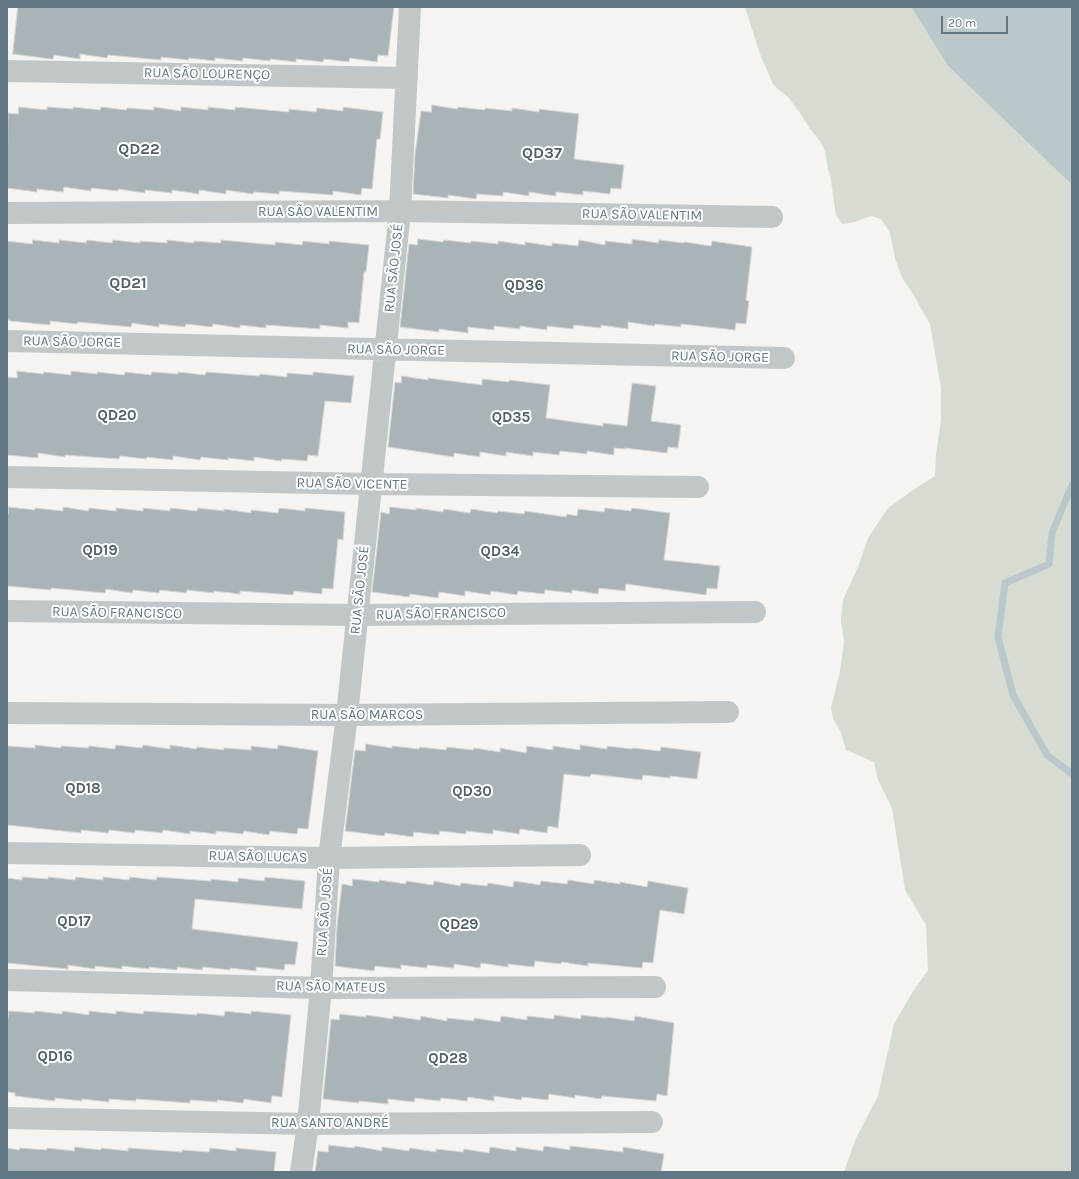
<!DOCTYPE html>
<html>
<head>
<meta charset="utf-8">
<style>
  body { margin:0 }
  #map { position:relative; width:1079px; height:1179px; overflow:hidden; background:#f5f4f0; font-family:Karla,sans-serif }
  canvas { display:block }
  .frame { position:absolute; inset:0; border:8px solid #617783; pointer-events:none }
  .scale { position:absolute; left:941px; top:16px; width:67px; height:18px; box-sizing:border-box; border:2px solid #617783; border-top:0; padding-left:5px; font-size:12px; line-height:14px; white-space:nowrap; color:#617783; -webkit-text-stroke:3px #fff; paint-order:stroke }
</style>
</head>
<body>
<div id="map">
<canvas width="1079" height="1179"></canvas>
<div class="frame"></div>
<div class="scale">20 m</div>
</div>
<script>
const c = document.querySelector('canvas').getContext('2d');
c.lineJoin = 'round';
function fill(path, color) { c.fillStyle = color; c.fill(path, 'evenodd'); }
function trace(path, color, width, dash) { c.strokeStyle = color; c.lineWidth = width; c.lineCap = dash ? 'butt' : 'round'; c.setLineDash(dash || []); c.stroke(path); }
function drawText(font, color, halo, rows, align = 'center') {
  c.font = font + ' Karla,sans-serif'; c.lineWidth = 4; c.setLineDash([]); c.textBaseline = 'middle'; c.strokeStyle = halo; c.fillStyle = color; for (const [text, x, y, turn = 0] of rows) {
    c.save(); c.translate(x, y); c.rotate((+turn || 0) * Math.PI / 180); c.textAlign = isNaN(turn) ? turn : align; if (halo) c.strokeText(text, 0, 0); c.fillText(text, 0, 0); c.restore();
  }
}
fill(new Path2D(`
  M745 7H911L948 66 1072 185V1172H844L856 1138 878 1096 894 1024 912 993 928 970 926 925 905 890 892 808 878 780 874 762 846 750 840 730 833 719 831 708 840 671 844 642 841 621 843 600 858 567 868 538 888 508 919 486 935 476 936 455 941 419V388L930 324 913 294 902 278 895 258 890 233 881 219 871 216 855 222 842 224 836 215 830 174 828 170 825 151 820 141 810 129 800 113 788 97 779 90 773 84 760 54Z`), '#d6dcd1');
fill(new Path2D(`
  M911 7H1072V185L948 66Z`), '#bac8cc');
trace(new Path2D(`
  M1072 485 1052 533 1049 564 1005 583 998 637 1013 695 1047 755 1072 774`), '#bac8cc', 7);
const building = new Path2D(`
  M18 7H394L388 56 378 55 377 62 350 58 349 62 324 59 323 62 296 59V62L270 59V61L243 58 242 61 215 58V61L189 58 188 60 161 57V60L108 55 107 58 80 54V59L54 55 53 59H51L13 54Z
  M432 105 457 109 458 107 485 110V108L512 111V108L539 112V109L579 114 574 159 624 165 621 189 611 188 610 194 583 191V195L556 192V196L529 192V196L503 192V196L477 194 476 199 448 195V198L413 194 415 154 421 111 431 112Z
  M19 107 47 110V107L73 109V107L100 110 101 107 126 110 127 108 154 110V107L181 111V107L208 110V107L235 110V107L289 112V109L316 112 317 108 343 111V107L383 112 380 139H377L372 189 362 188 361 195 333 191V195L280 191 279 194 254 192 253 194 226 190V194L199 190V194L172 190V193L145 190V193L118 189V191L91 188V191L64 187 63 192 37 189V192L7 188 8 113 18 114Z
  M418 239 443 242 444 240 471 243V241L498 244V241L525 245V242L552 246V243L578 246 579 240 605 245V241L632 244V239L658 243 659 240 684 243V242L711 246 712 241 752 247 746 300 749 301 746 324 736 323 735 330 681 324V327L655 324 654 326 628 322V329L601 325V328L574 325 573 329 547 326V330L520 326V329L494 326V330L468 327V333L439 329V332L400 327 409 244 417 245Z
  M33 240 59 243V240L86 243 87 240 112 243 113 240 140 243V241L167 243V240L194 243V241L221 243V240L275 245V242L302 245 303 241 329 244V241L369 245 366 272H364L359 323 348 322V328L320 325V329L266 325V328L240 325V328L213 324 212 327 186 324 185 327 159 324V327L132 323 131 327 78 322 77 324 50 321V325L10 321V320H7V241L32 244Z
  M17 371 43 374 44 372 71 375V371L97 374V372L124 375 125 372 151 375 152 372 178 374V372L205 375 206 372 259 376 260 374 287 377V373L313 375V372L354 376 351 403 325 401 318 456 308 455 307 461 282 459 281 461 254 457V461L228 458V460L201 457 200 460 173 456V460L147 457 146 459 120 456 119 459 65 455V457L38 453V458L7 455V377L17 378Z
  M402 376 428 380V378L482 385V379L509 382V380L550 385 546 418 603 426V423L627 426 632 383 656 386 651 421 681 425 678 448 668 447 667 453 625 448V449L614 448V455L587 451V454L560 451 559 455 533 452V456L506 452V456L480 452V457L454 453V457L388 447 395 382 401 383Z
  M9 507 35 510V508L63 511V507L88 511 89 508 116 511V508L143 511V508L170 511V508L197 511 198 508 224 511V509L251 513V510L278 513 279 508 305 511V508L345 512 343 540 338 539 333 589 322 588V594L294 591 293 595 240 591V594L214 591V593L187 590 186 593 160 590 159 593 133 590 132 593 106 589 105 593 51 588V590L7 586V514H8Z
  M390 507 416 510V508L443 512 444 509 470 513 471 509 497 513 498 511 524 514 525 511 566 517 567 514 577 516 578 509 604 512 605 508 631 511 632 508 670 513 664 560 720 566 717 589 707 588 706 595 626 584 625 591 599 588 598 594 572 590V593L545 590 544 594 518 591 517 595 491 591 490 595 465 591V596L439 592 438 598 410 594 409 597 372 592 381 512 389 514Z
  M366 744 392 748V746L419 749 420 747 446 750 447 747 473 750 474 748 500 752V748L526 753 527 746 553 750V746L580 750V745L607 749V746L632 749 633 748 660 751 661 747 701 752 697 779 670 776V778L643 775 642 780 591 774 590 777 564 774 558 828 548 826 547 833 520 829 519 834 493 830V834L466 831V834L440 831 439 835 414 832 413 837 385 833 384 836 345 831 355 750 365 751Z
  M35 745 61 748V746L88 748 89 746 115 749 116 745 142 748 143 745 170 749V745L196 749 197 747 224 750V748L251 750V746L277 749 278 745 318 751 308 829 298 828 297 834 270 831 269 835 244 831 243 834 216 831V834L190 831V834L163 830 162 833 135 830V833L109 830 108 833 81 830V833L7 825V746L35 748Z
  M22 877 48 879V877L75 880 76 877 103 880V877L129 880 130 877 156 880 157 877 211 881V879L238 882V878L264 881 265 877 305 881 302 909 195 899 192 929 298 942 295 965 285 964 284 970 256 967V971L230 968V970L203 967 202 970 177 967V970L149 967V969L122 966V969L95 966V969L68 965V969L7 963V878L22 880Z
  M353 879 379 882V880L406 884V881L433 885 434 881 460 886 461 883 487 886 488 883 513 887 514 881 540 885 541 881 567 884 568 880 594 884V880L620 884V882L647 887 648 881 688 888 684 914 660 910 653 963 643 962 642 968 588 963V966L562 962 561 964 535 961 534 967 508 964V967L481 963 480 968 454 964V968L427 965V968L401 965V969L375 966 374 971 335 966 337 926 342 884 352 886Z
  M9 1011 34 1013 35 1011 62 1014V1011L89 1015V1011L116 1014V1011L143 1014 144 1011 197 1015V1013L224 1016 225 1011 251 1014V1011L291 1015 282 1097 272 1096 271 1103 244 1099 243 1103 217 1100V1102L190 1100V1103L136 1099V1101L109 1099V1102L82 1099V1101L55 1098V1101L15 1096V1093L7 1092V1026Z
  M340 1014 366 1017V1015L393 1019V1016L420 1020 421 1016 447 1021V1018L474 1021V1018L500 1022 501 1016 527 1020V1016L554 1019V1015L581 1019V1015L606 1018V1017L634 1021 635 1016 674 1023 667 1096 657 1094 656 1101 602 1096 601 1099 575 1095V1098L549 1094 548 1100 522 1097 521 1100 494 1096V1101L468 1097 467 1101 441 1098 440 1101 415 1098 414 1102 388 1099V1104L359 1101V1103L323 1099 331 1019 339 1020Z
  M329 1145 354 1148 355 1146 382 1151V1147L409 1151 410 1148 436 1152V1149L463 1152 464 1149 489 1153 490 1147 516 1151V1147L543 1151 544 1146 570 1150V1146L623 1152V1147L664 1154 661 1172H315L318 1151 328 1152Z
  M75 1147 101 1150V1148L128 1151V1148L182 1152V1150L209 1152 210 1148 236 1151V1148L276 1152 274 1172H7V1148L19 1150 20 1148 47 1150V1148L74 1151Z`);
fill(building, '#aab4b8');
trace(building, '#d6d5d3', 1);
trace(new Path2D(`
  M7 71 407 78
  M7 213 400 211 772 217
  M7 341 784 358
  M7 477 371 484 698 487
  M7 611 357 615 755 612
  M7 713 347 715 728 712
  M7 853 329 858 580 855
  M7 980 321 988 655 987
  M7 1118 308 1124 652 1122
  M301 1172 308 1124 321 988 329 858 347 715 400 211 410 7`), '#c1c6c8', 22);
drawText('14px', '#617783', '#fff', [
  ["RUA SÃO LOURENÇO",207,74,1],
  ["RUA SÃO VALENTIM",318,212],
  ["RUA SÃO VALENTIM",642,215,1],
  ["RUA SÃO JOSÉ",394,268,-84],
  ["RUA SÃO JORGE",72,342,1],
  ["RUA SÃO JORGE",396,350,1],
  ["RUA SÃO JORGE",720,357,1],
  ["RUA SÃO VICENTE",352,484,1],
  ["RUA SÃO JOSÉ",360,590,-84],
  ["RUA SÃO FRANCISCO",117,613,1],
  ["RUA SÃO FRANCISCO",441,614,-1],
  ["RUA SÃO MARCOS",367,715],
  ["RUA SÃO LUCAS",258,857,1],
  ["RUA SÃO JOSÉ",325,912,-86],
  ["RUA SÃO MATEUS",331,987,1],
  ["RUA SANTO ANDRÉ",330,1123]
]);
drawText('bold 15px', '#505f68', '#fff', [
  ["QD36",524,286],
  ["QD20",117,416],
  ["QD35",511,418],
  ["QD19",100,551],
  ["QD34",500,552],
  ["QD18",83,789],
  ["QD30",472,792],
  ["QD17",74,922],
  ["QD29",459,925],
  ["QD16",55,1057],
  ["QD28",448,1059]
]);
drawText('bold 16px', '#505f68', '#fff', [
  ["QD22",139,149],
  ["QD37",542,153],
  ["QD21",128,283]
]);
</script>
</body>
</html>
